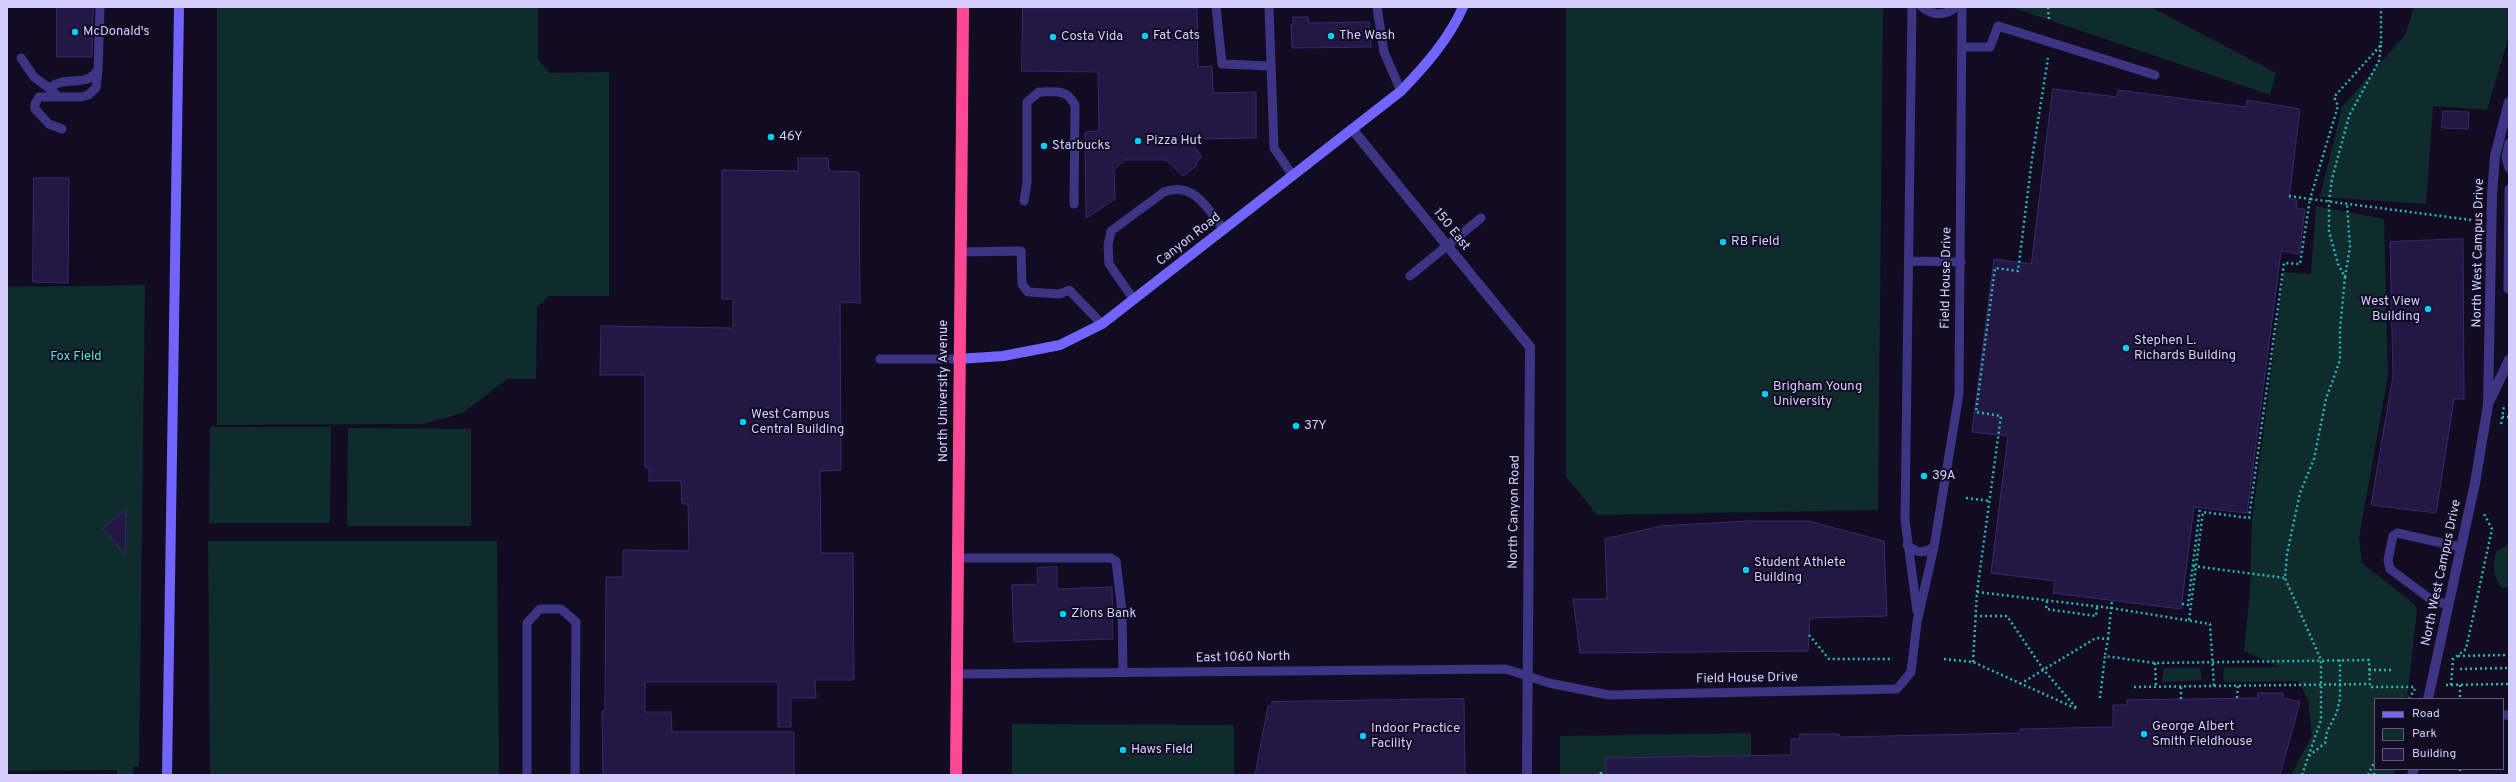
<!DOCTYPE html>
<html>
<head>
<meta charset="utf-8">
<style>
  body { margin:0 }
  #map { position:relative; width:2516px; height:782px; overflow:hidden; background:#110c22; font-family:Overpass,sans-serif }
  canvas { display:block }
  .frame { position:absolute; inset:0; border:8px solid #d6cdff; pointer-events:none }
  .legend { position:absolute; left:2374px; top:698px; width:130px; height:72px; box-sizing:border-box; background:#110c22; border:1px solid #60597a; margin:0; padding:5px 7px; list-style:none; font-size:12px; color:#d6cdff }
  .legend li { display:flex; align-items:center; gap:8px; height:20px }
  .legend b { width:20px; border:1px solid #60597a }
</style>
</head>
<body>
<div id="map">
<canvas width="2516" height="782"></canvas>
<div class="frame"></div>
<ul class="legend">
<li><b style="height:5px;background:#7264ff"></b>Road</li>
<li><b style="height:11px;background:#0f2b2c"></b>Park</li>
<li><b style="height:11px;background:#231744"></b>Building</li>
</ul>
</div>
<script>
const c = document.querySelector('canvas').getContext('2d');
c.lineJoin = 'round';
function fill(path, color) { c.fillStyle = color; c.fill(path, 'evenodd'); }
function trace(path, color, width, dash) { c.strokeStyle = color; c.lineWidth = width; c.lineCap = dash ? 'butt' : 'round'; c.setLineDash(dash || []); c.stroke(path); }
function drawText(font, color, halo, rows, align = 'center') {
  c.font = font + ' Overpass,sans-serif'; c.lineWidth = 4; c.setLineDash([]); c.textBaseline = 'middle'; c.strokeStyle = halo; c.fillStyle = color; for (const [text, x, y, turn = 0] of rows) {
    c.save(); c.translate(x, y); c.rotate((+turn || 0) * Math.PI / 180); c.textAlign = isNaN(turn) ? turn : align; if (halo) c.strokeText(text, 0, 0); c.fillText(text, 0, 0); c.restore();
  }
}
fill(new Path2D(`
  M217 7H538V59L550 73 609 72V296H549L537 307 536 379H507L463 413 423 424 217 425Z
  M1566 7H1883L1878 510 1597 515 1566 476Z
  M2011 7H2151L2276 73 2270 95Z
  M2414 7H2509V36L2487 110 2433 106 2426 204 2320 197 2342 107 2405 35Z
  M2316 206 2384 219 2388 375 2359 538 2362 563 2414 604 2417 610 2407 699H2375V769H2395L2394 775H2291L2312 735 2308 700 2299 681 2225 682 2223 679 2224 667H2279L2244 651 2250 592 2252 521 2284 272 2311 274Z
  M145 285 139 766H133V775H117V770L7 771V287Z
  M210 427H331L330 523H209Z
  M348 428 471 429V526H347Z
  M208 541H497L499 775H210Z
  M2509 544V587L2502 588C2493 575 2492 568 2496 552Z
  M2164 668H2200L2202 680 2164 682 2162 681Z
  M1012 724 1234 725V775H1012Z
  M1751 733V756L1606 758V775H1560V736Z`), '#0f2b2c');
const building = new Path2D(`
  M57 7H93L92 57H57Z
  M1023 8H1197L1198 67 1212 66 1213 93 1256 92V138L1189 139 1202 157 1196 163 1197 165 1183 176 1166 160H1124L1114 170 1115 199 1086 218 1085 132 1099 131 1098 72 1022 71Z
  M1293 17H1308L1309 23 1369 22 1371 47 1292 48 1291 24H1293Z
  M2053 89 2117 97 2118 90 2246 107 2247 100 2300 109 2289 199 2297 200 2296 208 2305 209 2299 254 2281 251 2247 513 2194 507 2181 609 2053 593 2055 581 1991 573 2008 436 1972 432 1994 259 2031 264Z
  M2443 111 2469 112 2468 129 2442 128Z
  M798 158H828L829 171 859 172 860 303 840 302 841 470 820 471 821 553H853L854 680H815L816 698H791V727H778V682H645V712H671L672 732H794V775H603L602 711H605L606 577H623V550L689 551 688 504H682L681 481H649V468H645V375H600L601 326 733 328V299H722V170L798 171Z
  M34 178H69L68 283 33 282Z
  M2463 239 2464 399H2454L2436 513 2371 505 2393 376 2390 242Z
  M126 509 125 554 103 529Z
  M1749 521H1808L1884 541 1887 616 1810 618 1808 651 1580 653 1573 599H1607L1605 539 1661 526Z
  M1057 567V589L1112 587 1113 639 1014 642 1012 585 1038 584 1037 568Z
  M2258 693H2283V698L2300 702 2280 775H1606V758L1791 755V739H1800V734H1839L1840 737 2020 733V729L2113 727V705H2127V700L2258 698Z
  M1464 699 1465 775H1255L1268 706H1272V702Z`);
fill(building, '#231744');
trace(building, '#3b2871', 1);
trace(new Path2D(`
  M2048 7 2049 21
  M2289 196 2310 199 2338 106 2334 97 2381 45V7
  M2345 277 2350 247 2347 204
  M2502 417H2509
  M2501 424 2504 406
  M1966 498 1990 501
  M1977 592 2111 608 2210 624 2214 686
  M2047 601 2046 609 2096 616 2097 607
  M2182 604 2188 605 2200 507
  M1975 616H2007L2043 669 2078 710
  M2189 620 2203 512 2249 518 2284 263 2300 264 2310 199 2479 221
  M1809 635 1829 659H1893
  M2108 639 2112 600
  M2458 656 2509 655
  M1944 659 1973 662 2077 709
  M1973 662 1977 592 2001 416 1976 412 1995 268 2018 271 2032 159 2048 58
  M2155 663 2156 687
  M2460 669 2509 668
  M2369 670H2393
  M2020 684 2096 638 2108 639 2105 655
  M2446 685 2509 684
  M2451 685 2453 659 2466 649 2492 529 2484 514
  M2460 685V699
  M2134 687 2369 684
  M2181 687V699
  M2100 698 2105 656 2155 663 2369 660 2370 687H2416
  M2237 698 2238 686
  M2409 699 2415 689
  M2309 756 2325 743 2327 732 2337 712 2340 698V660
  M2460 769 2461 775
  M1601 772V775
  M2302 775 2321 720V660L2285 578 2287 554 2300 493 2314 459 2326 399 2340 360V329L2345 277 2338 264 2329 231V201L2332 179 2349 116 2379 61 2381 45
  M2368 775 2375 761
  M2374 775 2375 769`), '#28b7b8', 2.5, [2, 3]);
trace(new Path2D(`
  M1216 7 1222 64 1271 66
  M1269 7 1274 148 1293 176
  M1377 7 1384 52 1401 91
  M1912 7 1905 520 1917 611
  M1922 7C1933 16 1945 16 1956 7
  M1962 47H1990L1998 26 2155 75
  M21 58 34 77 49 88C68 74 85 89 98 70L100 7
  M49 88 59 97H81L88 95 96 88 98 70
  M59 97H39L35 104V109L49 124 62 129
  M2509 143 2506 157 2509 168
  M1024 201 1027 183V102L1039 92C1056 92 1066 88 1075 105L1074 204
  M960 252 1021 251 1022 284 1028 292 1060 294 1069 290 1102 324
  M1910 261 1961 262
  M1410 276 1481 218
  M2508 289 2509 189
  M1134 300 1109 264 1108 245 1111 231 1164 192C1194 181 1208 209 1224 230
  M880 359H958
  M1907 545C1917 553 1922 554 1934 547
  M957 558H1111L1116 561 1122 611 1123 672
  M2448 604 2433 601 2390 569 2388 560 2393 536 2397 533 2460 547
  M957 674 1506 669 1549 683 1609 695 1897 689 1911 672 1917 622 1934 547 1959 394 1962 7
  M2503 715H2509
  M527 775V623L540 609H561L576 622 575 775`), '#3d3583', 9);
trace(new Path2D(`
  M1352 129 1530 347 1527 775
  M2489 402 2509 360
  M2428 699 2475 483 2488 405 2492 194 2495 156 2509 102
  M2412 775 2414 769`), '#3d3583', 10);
trace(new Path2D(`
  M958 359 1003 356 1060 345 1102 324 1401 91C1425 66 1449 39 1463 7
  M167 775 179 7`), '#7264ff', 10);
trace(new Path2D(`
  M956 775 963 7`), '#ff4894', 12);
trace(new Path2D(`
  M2193 566 2285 578`), '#28b7b8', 2.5, [2, 3]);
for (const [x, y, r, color] of [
  [75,32,4,"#00d0f8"],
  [1145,36,4,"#00d0f8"],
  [1331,36,4,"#00d0f8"],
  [1053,37,4,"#00d0f8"],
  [771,137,4,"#00d0f8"],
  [1138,141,4,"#00d0f8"],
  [1044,146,4,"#00d0f8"],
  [1723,242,4,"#00d0f8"],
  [2428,309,4,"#00d0f8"],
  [2126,348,4,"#00d0f8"],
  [1765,394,4,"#00d0f8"],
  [743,422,4,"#00d0f8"],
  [1296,426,4,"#00d0f8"],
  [1924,476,4,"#00d0f8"],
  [1746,570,4,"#00d0f8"],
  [1063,614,4,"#00d0f8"],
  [2144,734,4,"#00d0f8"],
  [1363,736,4,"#00d0f8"],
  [1123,750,4,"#00d0f8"]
]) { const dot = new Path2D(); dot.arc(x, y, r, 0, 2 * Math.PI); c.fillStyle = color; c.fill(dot); trace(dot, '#110c22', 1.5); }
drawText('13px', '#d6cdff', '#110c22', [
  ["McDonald's",83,32],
  ["Fat Cats",1153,36],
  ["The Wash",1339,36],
  ["Costa Vida",1061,37],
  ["46Y",779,137],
  ["Pizza Hut",1146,141],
  ["Starbucks",1052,146],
  ["RB Field",1731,242],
  ["West View",2420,302,"right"],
  ["Building",2420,317,"right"],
  ["Stephen L.",2134,341],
  ["Richards Building",2134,356],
  ["Brigham Young",1773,387],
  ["University",1773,402],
  ["West Campus",751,415],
  ["Central Building",751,430],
  ["37Y",1304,426],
  ["39A",1932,476],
  ["Student Athlete",1754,563],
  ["Building",1754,578],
  ["Zions Bank",1071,614],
  ["George Albert",2152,727],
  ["Smith Fieldhouse",2152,742],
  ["Indoor Practice",1371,729],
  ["Facility",1371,744],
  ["Haws Field",1131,750]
], 'left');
drawText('13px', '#d6cdff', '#110c22', [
  ["150 East",1451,230,51],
  ["Canyon Road",1189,240,-38],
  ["North West Campus Drive",2479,253,-89],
  ["Field House Drive",1947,278,-89],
  ["North University Avenue",944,391,-90],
  ["North Canyon Road",1515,512,-89],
  ["North West Campus Drive",2442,573,-78],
  ["East 1060 North",1243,658,-1],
  ["Field House Drive",1747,679,-1]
]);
drawText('13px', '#54e4c9', '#110c22', [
  ["Fox Field",76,357]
]);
</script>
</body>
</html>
